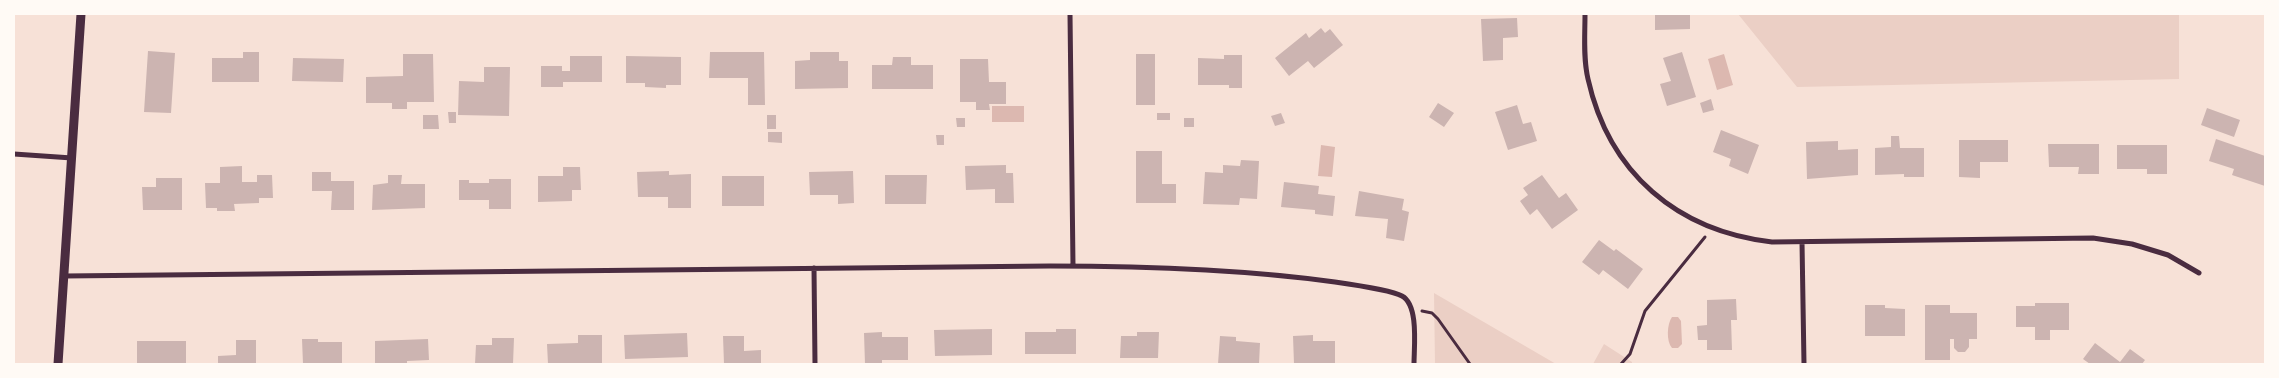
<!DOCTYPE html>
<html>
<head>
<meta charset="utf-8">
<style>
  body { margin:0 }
  #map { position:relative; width:2279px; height:378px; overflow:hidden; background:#f7e1d7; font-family:Roboto,sans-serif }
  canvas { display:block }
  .frame { position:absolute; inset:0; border:15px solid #fffaf5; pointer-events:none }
</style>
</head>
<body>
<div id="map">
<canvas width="2279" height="378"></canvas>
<div class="frame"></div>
</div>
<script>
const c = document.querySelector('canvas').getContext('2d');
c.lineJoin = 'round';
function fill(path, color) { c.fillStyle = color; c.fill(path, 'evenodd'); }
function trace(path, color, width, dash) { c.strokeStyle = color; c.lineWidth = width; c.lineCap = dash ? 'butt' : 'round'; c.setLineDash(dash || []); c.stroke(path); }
fill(new Path2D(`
  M1738 14H2179V79L1797 87Z
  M1434 293 1556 364H1435Z
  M1604 344 1632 362V364H1593Z`), '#ebcfc5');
fill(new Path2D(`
  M1724 54 1733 85 1717 90 1708 59Z
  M992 106H1024V122H992Z
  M1321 145 1335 147 1332 177 1318 176Z
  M1672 317H1678L1681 321 1682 344 1678 348H1672C1666 341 1667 324 1672 317Z`), '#dcb8b0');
fill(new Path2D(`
  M1655 14H1690V29L1655 30Z
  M1517 18 1518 37 1503 38V60L1483 61 1481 19Z
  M1321 28 1325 33 1330 29 1343 45 1314 68 1308 61 1289 76 1275 58 1306 33 1309 38Z
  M148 51 175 53 171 113 144 112Z
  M243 52H259V82H212V58H243Z
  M710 52H764L765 105H748V78H709Z
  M810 52H839V61H848V88L795 89V61L810 60Z
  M1682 52 1696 97 1667 106 1660 84 1671 81 1663 58Z
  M403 54H433L434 102H407V109H392V103H366V77L403 76Z
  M1136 54H1155V105H1136Z
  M1224 55H1242V88H1229V85H1198V58L1224 59Z
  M570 56H602V82H563V87H541V66H562V71H570Z
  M626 56 681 57V85H666V88L645 87V83H626Z
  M893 57H911V65H933V89H872V65H892Z
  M293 58 344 59 343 82 292 81Z
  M960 59H988L989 82H1006V104H989L990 110H976V102H960Z
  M484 67H510L509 116 458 115 459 81 484 82Z
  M1711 99 1714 110 1703 113 1700 103Z
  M1438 103 1454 113 1444 127 1429 117Z
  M1517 105 1523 124 1531 122 1537 141 1508 150 1495 112Z
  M2207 108 2240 120 2234 137 2201 125Z
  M448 112H456V123H449Z
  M1157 113H1170V120H1157Z
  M1281 113 1285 123 1275 126 1271 116Z
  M423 115H438L439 129H423Z
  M767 115H776V129H767Z
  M956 118H965V127H957Z
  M1184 118H1194V127H1184Z
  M1721 130 1759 145 1748 174 1729 166 1731 159 1713 152Z
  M768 132H782V143L768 142Z
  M936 135H944V145H937Z
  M1891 136H1899L1900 148H1924V177H1904V174L1875 175V148L1891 147Z
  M2216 139 2265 156V186L2232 175 2234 169 2209 161Z
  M1959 140H2008V162H1980V178L1959 177Z
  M1838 141V150L1858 149V175L1807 179 1806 142Z
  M2048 144H2099V174H2078L2079 167H2049Z
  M2117 145H2167V174H2147V169H2117Z
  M1136 151H1162V184H1176V203H1136Z
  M1241 160 1259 161 1257 199 1240 198 1239 205 1203 204 1205 172 1223 173V165L1240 166Z
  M1006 165V173H1013L1014 203H995V189L966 190 965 166Z
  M242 166V182H257V175H272L273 198H259V203L234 204 235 211H217V208H206L205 183H220V167Z
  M563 167H580L581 190H572V201L538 202V176H563Z
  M669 171V175L691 174V208H668V197H638L637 172Z
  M853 171 854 203 838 204V195H810L809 172Z
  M312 172H331V181H354V210H331L332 191H312Z
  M388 175H402L401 184H425V208L372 210 373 185 388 183Z
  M885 175H927L926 204H885Z
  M1542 175 1559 198 1566 193 1578 210 1552 229 1537 209 1530 215 1520 201 1528 195 1523 188Z
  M722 176H764V206H722Z
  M156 178H182V210H143L142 187H156Z
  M489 179H511V209H489V200H459V180H469V183H489Z
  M1284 182 1319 186 1318 194 1335 196 1333 216 1315 214V210L1281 207Z
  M1359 191 1404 199 1402 210 1409 212 1404 241 1386 238 1388 219 1355 216Z
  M1599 240 1614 251 1616 249 1643 269 1628 289 1603 270 1599 275 1582 262Z
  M1736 299 1737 320H1731L1732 350H1707V340H1698L1697 326 1707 325V300Z
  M2035 303H2069V330H2050V340H2035V327H2016V306H2035Z
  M1865 305H1885V308L1905 309V336H1865Z
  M1925 305H1950V313H1977V339H1969V347L1965 352H1958L1954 348V339H1950V360H1925Z
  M992 329V355L935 356 934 330Z
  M1056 329H1076V354H1025V332H1056Z
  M882 332V337H908V360H882V364H865L864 333Z
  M1137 332H1159L1158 358H1120L1121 336H1137Z
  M687 333 688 357 625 359 624 335Z
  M578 335H602V364H548L547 344 578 343Z
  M1313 335V341H1335V364H1294L1293 336Z
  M723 336H744V351L761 350V364H724Z
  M1220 336 1236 337V341L1260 343 1259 364H1218Z
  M492 338H514L513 364H475L476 345H492Z
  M302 339H318V342H342V364H303Z
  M428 339 429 360 407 361V364L375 363V341Z
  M236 340H256V364H218V356L236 355Z
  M137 341H186V363L137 364Z
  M2095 343 2120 362 2130 349 2145 360 2142 364H2090L2083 359Z`), '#ccb4b1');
trace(new Path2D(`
  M1422 311 1432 313 1438 319 1470 364
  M1621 364 1630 354 1645 311 1705 237`), '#4a2c40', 3);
trace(new Path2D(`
  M1070 14 1073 266
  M1585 14C1585 35 1583 58 1588 79 1609 173 1677 231 1772 242L2093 238 2132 244 2168 255 2199 273
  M14 154 72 158
  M1802 242 1804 364
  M814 268 815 364
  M64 276 1050 266C1146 266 1241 269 1335 282 1349 284 1391 290 1402 296 1419 305 1414 347 1414 364`), '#4a2c40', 5);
trace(new Path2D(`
  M58 364 81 14`), '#4a2c40', 9);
</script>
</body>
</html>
